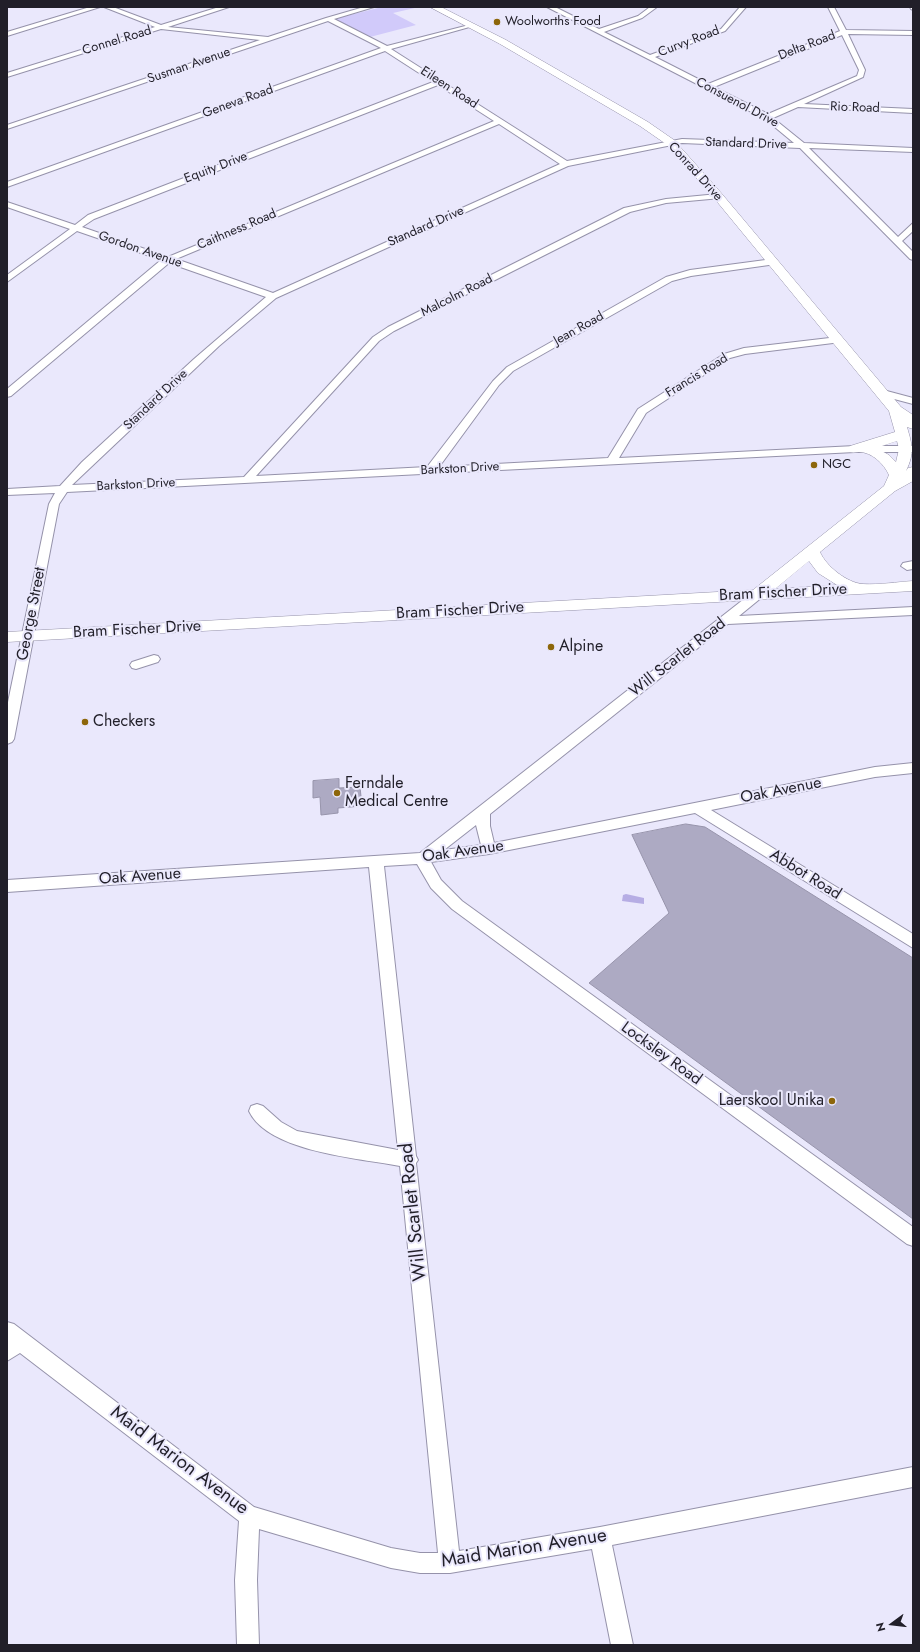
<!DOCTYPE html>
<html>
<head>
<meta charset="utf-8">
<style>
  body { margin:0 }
  #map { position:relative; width:920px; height:1652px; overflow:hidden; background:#eae8fc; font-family:Jost,sans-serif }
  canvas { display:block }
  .frame { position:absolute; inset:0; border:8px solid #211f29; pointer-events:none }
  .north { position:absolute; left:872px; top:1604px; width:40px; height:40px; -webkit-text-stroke:3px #eae8fc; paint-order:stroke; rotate:255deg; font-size:11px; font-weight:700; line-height:16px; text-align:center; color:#211f29 }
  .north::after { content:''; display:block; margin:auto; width:14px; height:18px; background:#211f29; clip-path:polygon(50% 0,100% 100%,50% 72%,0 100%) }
</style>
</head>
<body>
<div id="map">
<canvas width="920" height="1652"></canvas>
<div class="frame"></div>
<div class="north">N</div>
</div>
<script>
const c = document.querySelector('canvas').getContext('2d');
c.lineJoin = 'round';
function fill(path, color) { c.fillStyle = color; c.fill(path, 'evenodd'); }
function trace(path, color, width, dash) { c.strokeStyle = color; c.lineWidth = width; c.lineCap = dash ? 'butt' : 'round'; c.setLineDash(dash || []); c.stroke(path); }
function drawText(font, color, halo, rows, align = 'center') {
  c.font = font + ' Jost,sans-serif'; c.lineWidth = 4; c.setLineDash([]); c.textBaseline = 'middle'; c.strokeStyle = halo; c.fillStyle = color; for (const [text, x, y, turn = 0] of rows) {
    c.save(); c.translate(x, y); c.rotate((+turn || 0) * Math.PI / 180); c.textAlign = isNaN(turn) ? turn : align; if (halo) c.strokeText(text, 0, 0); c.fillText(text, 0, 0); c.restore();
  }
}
fill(new Path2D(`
  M382 7H419L393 13 416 25 370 37 334 19Z`), '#d1cafa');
fill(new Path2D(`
  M626 894 644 898V904L622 901 623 895Z`), '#b6ade4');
const building = new Path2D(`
  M339 779V788L360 787 362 806 338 808V813L321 815 320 797 313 798V781Z
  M686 824 705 827 913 958V1219L589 983 669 913 632 835Z`);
fill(building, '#adaac3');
trace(building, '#9794ab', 1);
const street = new Path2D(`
  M90 7H100L7 36V32Z
  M104 7H113L161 25 219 7H229L168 27 268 37 326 18 364 7H374L334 19 387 46 473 24V26L391 49 567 161 682 139 794 143 765 119 547 7H555L599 29 638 16 650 7H657L642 18 604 32 650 55 721 29 740 7H746L725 31 655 57 708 84 840 31 828 7H834L846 30 913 31V35L848 34 865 70 863 77 804 104 913 109V113L798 107 773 118 804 143 913 148V152L809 148 898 237 913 223V231L902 241 913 252V260L910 259 800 148 682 143 568 166 276 298 219 346 72 485 244 477 373 337 388 327 624 208 666 199 718 194H721V198L666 203 630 212 394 331 379 341 256 476 427 467 493 381 507 367 666 277 690 270 773 259 776 260V264L691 276 672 281 513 371 499 385 439 467 608 458 638 409 724 354 744 348 838 337 843 340 841 342 745 354 730 358 646 413 619 458 855 446H913V452H855L67 492 59 504 14 739 12 742 7 744V707L49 504 55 493 7 495V489L60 486 82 462 194 359 266 297 169 263 11 396 7 397V389L161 260 77 231 7 282V275L70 229 7 207V202L75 225 88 215 433 82 385 51 7 187V182L381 48 328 21 7 129V125L260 40 161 29 7 77V73L155 27ZM842 35 859 70 857 76 768 114 714 87ZM438 85 494 121 168 257 82 227 94 219ZM499 124 560 164 273 293 176 259Z
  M910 7H913V10L911 9Z
  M883 390 913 398V404L879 395 878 393Z
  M913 561V569L907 570 901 566 903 563Z
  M757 591 761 592 763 595 761 598 739 616 913 607V615L728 624 490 814V826L494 843 875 767 913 763V773L875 777 711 810 913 934V948L695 813 489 854 431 862 441 880 462 901 913 1227V1246L907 1244 452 909 431 888 417 864 384 866 416 1156 418 1160 416 1163 459 1551 600 1527 913 1467V1487L612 1545 633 1645H611L592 1549 450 1573H420L391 1568 259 1529 257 1580 259 1645H237L235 1580 239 1521 20 1353 7 1361V1322L14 1324 254 1507 391 1548 420 1553H438L400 1166C359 1158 268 1152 249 1111L251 1106 257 1104 263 1106 281 1122 297 1131 398 1150 369 867 7 892V880L420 853 753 592ZM476 825 481 845 444 850Z
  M154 655 158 656 160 659 158 662 136 669 132 668 130 665 132 662Z`);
const secondary = new Path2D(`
  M430 7H441L506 40 648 122 674 140 722 194 901 407 913 415V429L907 427C912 445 915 452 906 471L908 468 913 467V481L895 491 820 552C826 566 847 583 863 584 880 585 897 582 913 581V591L7 642V632L753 590 884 486 889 475C884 464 872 452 859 452 856 452 854 453 850 452L848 449 850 446 895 432 889 411 714 198 666 144 640 126 500 44ZM897 441 899 449 896 462 889 455 876 448ZM809 561 818 573 837 585 775 589Z`);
trace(street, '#9592aa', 2);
trace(secondary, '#9592aa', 1);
fill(street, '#fff');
fill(secondary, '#fff');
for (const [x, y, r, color] of [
  [497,22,4,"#8d660a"],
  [814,465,4,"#8d660a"],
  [551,647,4,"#8d660a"],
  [85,722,4,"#8d660a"],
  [337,793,4,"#8d660a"],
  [832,1101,4,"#8d660a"]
]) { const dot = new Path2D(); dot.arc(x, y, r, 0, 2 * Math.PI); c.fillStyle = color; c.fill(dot); trace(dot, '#eae8fc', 1.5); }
drawText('13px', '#211f29', '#eae8fc', [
  ["Woolworths Food",505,22],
  ["NGC",822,465]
], 'left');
drawText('13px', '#211f29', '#eae8fc', [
  ["Connel Road",117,41,-17],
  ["Curvy Road",689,42,-21],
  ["Delta Road",807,46,-21],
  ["Susman Avenue",189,66,-19],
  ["Eileen Road",449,88,33],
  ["Geneva Road",238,102,-20],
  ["Consuenol Drive",737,103,28],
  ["Rio Road",855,108,2],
  ["Standard Drive",746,144,2],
  ["Equity Drive",216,168,-21],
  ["Conrad Drive",695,172,48],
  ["Standard Drive",426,227,-24],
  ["Caithness Road",237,230,-23],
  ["Gordon Avenue",140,250,19],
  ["Malcolm Road",457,296,-27],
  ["Jean Road",579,329,-29],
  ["Francis Road",697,376,-32],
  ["Standard Drive",156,400,-43],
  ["Barkston Drive",460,469,-3],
  ["Barkston Drive",136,485,-3]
]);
drawText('16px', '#211f29', '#eae8fc', [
  ["Bram Fischer Drive",783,593,-3],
  ["Bram Fischer Drive",460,611,-3],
  ["George Street",32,614,-79],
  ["Bram Fischer Drive",137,630,-3],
  ["Will Scarlet Road",678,658,-38],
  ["Oak Avenue",781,791,-11],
  ["Oak Avenue",463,852,-8],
  ["Abbot Road",805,875,32],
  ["Oak Avenue",140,877,-4],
  ["Locksley Road",661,1054,36]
]);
drawText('16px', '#211f29', '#eae8fc', [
  ["Alpine",559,647],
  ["Checkers",93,722],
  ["Ferndale",345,784],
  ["Medical Centre",345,802],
  ["Laerskool Unika",824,1101,"right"]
], 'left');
drawText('19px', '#211f29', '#eae8fc', [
  ["Will Scarlet Road",414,1212,-96],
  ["Maid Marion Avenue",179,1461,37],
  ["Maid Marion Avenue",524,1549,-9]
]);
</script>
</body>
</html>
